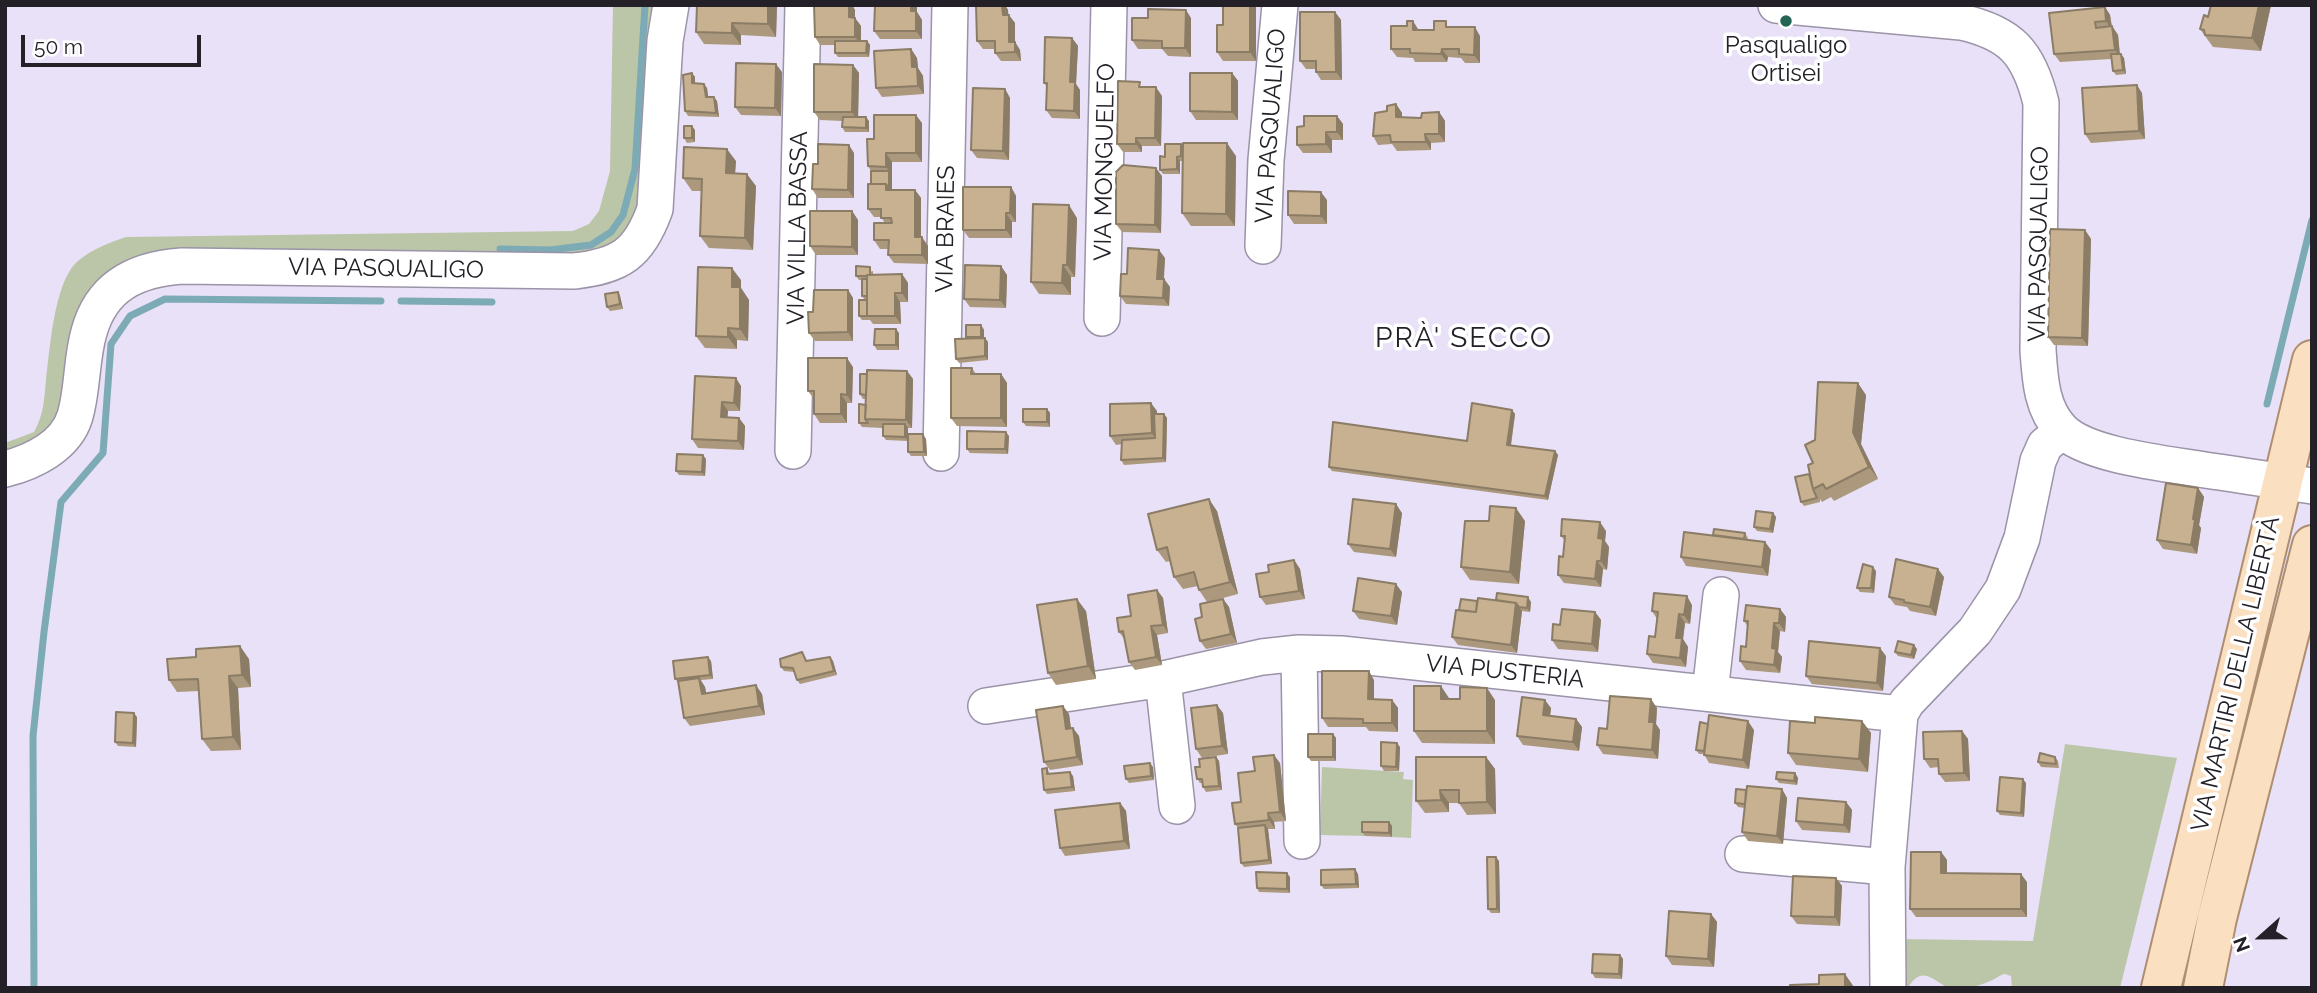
<!DOCTYPE html>
<html>
<head>
<meta charset="utf-8">
<style>
  body { margin:0 }
  #map { position:relative; width:2317px; height:993px; overflow:hidden; background:#e9e1f7; font-family:Raleway,sans-serif }
  canvas { display:block }
  .frame { position:absolute; inset:0; border:7px solid #232028; pointer-events:none }
  .north { position:absolute; left:2226px; top:902px; width:70px; height:70px; -webkit-text-stroke:5px #fff; paint-order:stroke; rotate:249deg; font-size:19px; font-weight:700; line-height:28px; text-align:center; color:#232028 }
  .north::after { content:''; display:block; margin:auto; width:24px; height:32px; background:#232028; clip-path:polygon(50% 0,100% 100%,50% 72%,0 100%) }
  .scale { position:absolute; left:21px; top:35px; width:180px; height:32px; box-sizing:border-box; border:4px solid #232028; border-top:0; padding-left:9px; font-size:21px; line-height:24px; white-space:nowrap; color:#232028; -webkit-text-stroke:5px #fff; paint-order:stroke }
</style>
</head>
<body>
<div id="map">
<canvas width="2317" height="993"></canvas>
<div class="frame"></div>
<div class="north">N</div>
<div class="scale">50 m</div>
</div>
<script>
const c = document.querySelector('canvas').getContext('2d');
c.lineJoin = 'round';
function fill(path, color) { c.fillStyle = color; c.fill(path, 'evenodd'); }
function trace(path, color, width, dash) { c.strokeStyle = color; c.lineWidth = width; c.lineCap = dash ? 'butt' : 'round'; c.setLineDash(dash || []); c.stroke(path); }
function drawText(font, color, halo, rows, align = 'center') {
  c.font = font + ' Raleway,sans-serif'; c.lineWidth = 7; c.setLineDash([]); c.textBaseline = 'middle'; c.strokeStyle = halo; c.fillStyle = color; for (const [text, x, y, turn = 0] of rows) {
    c.save(); c.translate(x, y); c.rotate((+turn || 0) * Math.PI / 180); c.textAlign = isNaN(turn) ? turn : align; if (halo) c.strokeText(text, 0, 0); c.fillText(text, 0, 0); c.restore();
  }
}
fill(new Path2D(`
  M613 5H657L642 206 625 236 593 256 129 262C114 268 98 276 89 290 75 314 69 376 64 405 49 433 34 442 5 455V443L34 432C44 414 44 400 46 380 50 350 54 281 78 261 92 249 109 243 126 237L573 231 589 224 599 211 610 171Z
  M2065 744 2177 758 2120 988H2012L2011 976 2005 974C1999 975 1996 979 1990 981 1977 987 1965 989 1951 988 1937 986 1923 961 1908 988H1900L1899 939 2033 941Z
  M1322 767 1404 772 1403 779 1413 780 1411 838 1392 837 1391 826H1365V836L1320 835Z`), '#bbc6a8');
trace(new Path2D(`
  M500 249 550 250 591 245 611 232 623 215 635 169 645 5
  M401 301 492 302
  M2267 404 2312 220
  M34 988 33 736 44 632 61 502 103 453 111 344 130 316 165 299 381 301`), '#7caab5', 7);
const minor = new Path2D(`
  M1776 5 1961 22C2011 33 2029 53 2041 103L2038 350C2040 378 2041 409 2062 430 2087 456 2169 464 2205 470 2241 475 2276 481 2312 486
  M1263 246 1266 160 1280 5
  M1102 318 1109 5
  M793 451 803 5
  M941 453 950 5
  M5 469C33 462 66 446 75 416 83 389 81 359 89 332 102 285 137 269 182 266L574 271C620 266 639 254 655 209L665 41 671 5
  M1299 653 1302 841
  M1163 679 1177 806
  M1710 693 1721 595
  M986 706 1163 679 1262 657 1299 653 1341 654 1900 714
  M1743 854 1887 867
  M1888 988 1887 867 1900 714 1907 702 1975 631 2003 589 2022 538 2038 461 2045 445 2063 431`);
const major = new Path2D(`
  M2161 988 2312 360
  M2203 988 2217 918 2312 545`);
trace(minor, '#9b93a8', 38);
trace(major, '#ae8e71', 42);
trace(minor, '#fff', 35);
trace(major, '#fbdfc1', 38);
fill(new Path2D(`
  M697 5H777L776 37 741 35V45L704 44 696 32Z
  M849 5H852L855 10V18L861 26V41H867L870 45 869 57H838L835 53V45H820L815 37Z
  M976 5H1005L1008 10V15L1015 23V42L1020 50 1021 61H1001L995 53V49H983L977 41Z
  M1223 5H1256V61H1223L1217 52 1223 25Z
  M2211 5H2271L2261 51 2213 47 2200 29 2208 17Z
  M2105 7 2110 15 2112 26 2118 35 2120 54 2124 58 2126 74 2116 75 2113 71 2111 59 2060 62 2054 54Z
  M917 12 922 20V39H880L874 31Z
  M1335 12 1341 20 1342 80H1321L1316 72V69H1306L1300 61Z
  M1148 18H1191V57L1168 56 1162 49H1138L1132 40Z
  M1450 27 1480 36V63H1465L1461 58 1448 57 1447 62H1415L1413 58 1397 57 1391 49 1418 30H1434Z
  M1072 38 1078 46 1076 84 1080 90V119L1052 118 1046 110 1047 87 1044 83Z
  M911 49 917 58 918 68 923 76 924 94 882 97 876 88Z
  M853 65 859 73 858 117 869 121V132H845L842 127 843 121 820 120 814 112Z
  M782 72 781 116 741 115 735 107Z
  M692 73 695 77V83L707 88 708 97 717 101 719 117 688 116 685 111Z
  M1232 73 1238 81V120H1196L1190 111Z
  M1143 87 1162 96 1161 146H1142V152H1123L1117 144Z
  M1005 89 1010 98 1009 160 977 158 971 150Z
  M2142 93 2145 139 2091 143 2085 134Z
  M1396 104 1402 113V117L1421 118 1439 112 1445 121V142L1431 143V150L1397 151 1392 144 1378 145 1373 136 1387 111Z
  M1337 116 1343 124V140H1332V153H1303L1297 145 1304 126Z
  M922 123V162H892V190H915L921 198V237L928 246V264L894 263 888 255 889 249H880L874 240 885 223 881 217H874L868 209 871 184V171L868 166 874 139Z
  M695 130V142L687 143 684 138Z
  M1181 144 1183 147 1236 156 1235 226H1191L1182 213 1183 161H1180V174H1163L1160 170 1165 157Z
  M854 153V198H818L812 189 818 164Z
  M736 161 735 174 756 186 753 250 709 248 700 236 702 191H692L683 178Z
  M1162 176 1161 233 1122 232 1116 224Z
  M1011 187 1016 196V222H1012V238H969L963 230Z
  M1327 200V224H1294L1288 215Z
  M852 211 858 220V255H816L810 246Z
  M1077 218 1075 277H1071V295L1039 294 1031 282Z
  M2085 230 2091 239 2088 346 2054 345 2048 337Z
  M1165 258 1164 279 1170 287 1169 306 1126 304 1120 296 1127 274Z
  M1001 266 1007 275 1006 308 970 307 964 299Z
  M873 271V274H902L908 283V302H900L901 324H873L870 320H862L859 316 865 300 862 296V280H859L856 276Z
  M741 280V288L749 300 748 341 737 340V349L705 348 696 336Z
  M848 290 853 298V341H815L809 333 813 312Z
  M618 292 620 296 623 309 610 311 607 307Z
  M981 325 984 330V338L988 342V360L959 363 956 359 968 339 966 337Z
  M899 333V350H877L874 345Z
  M853 367 852 403H847V423H820L814 414V399L808 391Z
  M972 368 976 374H1001L1007 383V427L957 426 951 418Z
  M907 371 913 379 912 428H908V434L926 439 927 456H911L908 452V441L886 440 883 436V428L862 427 859 423 866 405V399H863L860 394 867 374Z
  M695 376 741 386 740 411H728L727 417 739 418 745 426 744 450 698 448 692 439Z
  M1866 395 1861 444 1878 479 1834 501 1831 497 1822 502 1820 499V502L1804 506 1801 502 1813 463 1815 440Z
  M1047 409 1050 413V427L1026 426 1023 422Z
  M1512 410 1515 414 1511 446 1555 451 1558 455 1548 500 1332 471 1329 467 1467 441Z
  M1157 411V414H1164L1167 418 1166 462 1124 465 1121 460 1122 444 1116 445 1110 436Z
  M1009 436 1008 454 970 453 967 449Z
  M706 459 705 476 679 475 676 471Z
  M2198 488 2204 497 2199 525 2201 528 2197 554 2163 549 2157 540Z
  M1217 511 1238 594 1208 602 1223 599 1229 607 1237 643 1206 649 1200 641 1202 617 1207 602 1199 590 1198 586 1183 589 1174 577 1170 561 1166 562 1157 550Z
  M1402 513 1396 557 1354 552 1348 544Z
  M1773 513 1776 517 1773 533 1757 531 1754 527Z
  M1489 521H1525L1519 584 1470 580 1461 567Z
  M1606 531 1605 541 1609 547 1607 570 1603 569 1601 587 1564 583 1558 575 1563 557 1565 541 1561 536Z
  M1745 533 1748 538 1747 540 1765 542 1771 550 1768 576 1686 566 1681 557 1713 535Z
  M1294 560 1300 569 1305 599 1266 605 1260 597Z
  M1876 571 1874 593 1860 592 1857 588Z
  M1944 577 1936 616 1910 611 1907 607 1895 605 1889 597Z
  M1157 590 1163 598 1168 633 1157 635 1162 665 1135 670 1129 662 1125 640 1119 632 1131 616Z
  M1402 592 1397 625 1359 619 1353 611Z
  M1477 601 1531 602 1530 612 1522 611 1517 653 1458 645 1452 637 1459 610Z
  M1692 605 1690 624 1685 623 1683 639 1688 647 1686 667 1653 663 1647 654 1655 637 1657 619 1652 611Z
  M1780 609 1786 617 1785 632 1780 631 1778 652 1782 657 1780 673 1746 670 1740 661 1746 647 1748 627 1744 621Z
  M1086 611 1096 679 1056 685 1048 673Z
  M1595 612 1601 620 1598 652 1558 649 1552 640 1560 625Z
  M1917 649 1914 659 1898 656 1895 652Z
  M802 652 807 661 830 657 833 661 837 675 800 684 797 680 795 672 784 671 781 667Z
  M1886 656 1883 691 1812 684 1806 676Z
  M249 659 251 687 238 688 241 750 211 751 202 739 199 691 177 692 169 680Z
  M711 661 713 679 701 680 705 687 706 693 762 694 765 715 690 726 684 718 679 683 675 679Z
  M1374 680V699L1392 700 1398 708V732L1369 731 1366 727H1328L1322 718Z
  M1449 698V699L1495 700V744L1422 743 1414 731Z
  M1551 708 1550 716 1576 719 1582 727 1579 751 1523 745 1517 736Z
  M1657 708 1656 724 1660 730 1658 759 1603 754 1597 745 1607 729Z
  M1223 713 1228 754 1202 758 1196 749Z
  M1069 714 1071 728 1079 736 1083 765 1050 770 1044 762Z
  M137 717 136 747 118 746 115 742Z
  M1862 721 1871 733 1868 772 1796 765 1788 753 1815 723Z
  M1754 730 1749 769 1709 763 1704 754H1699L1696 750Z
  M1962 731 1968 739 1970 781 1945 782 1939 774 1938 767 1930 768 1924 759Z
  M1333 734 1336 738V761H1311L1308 757Z
  M1400 747 1399 771H1384L1381 766Z
  M1216 757 1219 761 1222 790 1206 792 1203 787 1202 783H1200L1197 779 1200 767Z
  M1486 757 1495 769 1496 814 1467 815 1459 803H1449V812L1425 813 1416 801Z
  M2055 757 2058 761 2059 768 2041 767 2038 762Z
  M1280 763 1286 821 1274 822 1275 829H1268L1272 864 1244 867 1241 863 1238 828 1235 824 1241 802 1255 771Z
  M1153 767 1154 780 1129 783 1126 779Z
  M1047 768 1050 774 1073 776 1075 791 1047 794 1044 790Z
  M1795 773 1798 778 1797 785 1779 783 1776 779Z
  M2026 783 2024 817 2000 815 1997 811Z
  M1782 789 1787 798 1783 844 1748 841 1742 832 1745 808 1738 807 1735 803 1746 790Z
  M1846 802 1852 810 1850 833 1802 830 1796 821Z
  M1120 803 1126 811 1130 849 1065 856 1060 848Z
  M1389 822 1392 826V837L1365 836 1362 832Z
  M1941 852 1947 860V873L2027 882V917H1916L1910 909Z
  M1499 861 1500 913H1491L1488 909Z
  M1358 874 1359 888 1324 889 1321 885Z
  M1290 877V893L1259 892 1257 888Z
  M1836 878 1842 886 1840 926 1797 924 1791 916Z
  M1711 914 1717 922 1714 967 1672 965 1666 956Z
  M1620 955 1623 959 1622 979 1595 978 1592 973Z`), '#ab987d');
fill(new Path2D(`
  M768 5H777L776 37 768 24Z
  M849 5H852L855 10V18L861 26V45L855 37 849 17Z
  M911 5H917V12L922 20V39L916 31 911 11Z
  M1002 5H1005L1008 10 1009 23 1003 15Z
  M1250 5H1256V61L1250 52Z
  M2259 5H2271L2261 51 2252 38Z
  M2105 7 2110 15 2112 30 2106 21Z
  M1186 10 1191 18V57L1185 48Z
  M1335 12 1341 20 1342 80 1336 72Z
  M1009 15 1015 23V42L1020 50 1021 61 1009 42Z
  M1413 21 1418 29 1413 30Z
  M732 23 741 35V45L732 33Z
  M2112 26 2118 35 2120 58 2115 50Z
  M1475 27 1480 36V63L1474 55Z
  M1072 38 1078 46 1076 84 1080 90V119L1074 111 1070 82Z
  M867 41 870 45 869 57 866 53Z
  M911 49 917 58 918 68 923 76 924 94 918 86 912 67Z
  M1442 49 1448 57 1447 62 1441 54Z
  M2121 54 2124 58 2126 74 2123 70Z
  M776 64 782 72 781 116 775 108Z
  M853 65 859 73 858 121 852 112Z
  M692 73 695 77V87L692 83Z
  M1232 73 1238 81V120L1232 112Z
  M704 84 707 88 709 102 706 97Z
  M2137 85 2142 93 2145 139 2139 131Z
  M1156 87 1162 96 1161 146 1155 138Z
  M1005 89 1010 98 1009 160 1003 151Z
  M714 97 717 101 719 117 716 113Z
  M1396 104 1402 113V125L1396 117Z
  M1439 112 1445 121V142L1439 134Z
  M916 115 922 123V162L916 153Z
  M1337 116 1343 124V140L1337 132Z
  M866 117 869 121V132L866 128Z
  M692 126 695 130V142L692 138Z
  M1326 132 1332 140V153L1326 144Z
  M1425 134 1431 143V150L1426 142Z
  M1136 138 1142 146V152L1136 144Z
  M1227 143 1236 156 1235 226 1226 214Z
  M849 145 854 153V198L848 190Z
  M727 149 736 161 734 186 726 173Z
  M886 153 892 162V198L886 190V184L889 171 886 167Z
  M1177 157 1180 161V174L1177 169Z
  M1156 168 1162 176 1161 233 1155 225Z
  M747 174 756 186 753 250 745 238Z
  M1011 187 1016 196V222L1010 213Z
  M915 190 921 198V245L915 237Z
  M1321 192 1327 200V224L1321 216Z
  M1069 205 1077 218 1075 277 1067 265Z
  M852 211 858 220V255L852 247Z
  M1006 213 1012 222V238L1006 230Z
  M2085 230 2091 239 2088 346 2082 338Z
  M922 237 928 246V264L922 255Z
  M1159 250 1165 258 1163 287 1157 279Z
  M1063 265 1071 277V295L1062 283Z
  M1001 266 1007 275 1006 308 1000 300Z
  M732 268 741 280V288L749 300 748 341 740 329 732 287Z
  M902 274 908 283V302L902 293Z
  M1164 279 1170 287 1169 306 1163 298Z
  M848 290 853 298V341L848 332Z
  M618 292 620 296 623 309 620 304Z
  M895 293 900 302 901 324 895 316Z
  M981 325 984 330V341L981 337Z
  M728 328 737 340V349L728 337Z
  M896 329 899 333V350L896 345Z
  M985 338 988 342V360L985 356Z
  M847 358 853 367 852 403 847 395Z
  M907 371 913 379 912 428 906 420Z
  M1001 374 1007 383V427L1001 418Z
  M736 378 741 386 740 411 734 403Z
  M1858 383 1866 395 1861 444 1878 479 1869 467 1853 432Z
  M841 394 847 403V423L841 414Z
  M722 402 728 411 727 425 721 417Z
  M1151 403 1157 411 1158 442 1152 433Z
  M1047 409 1050 413V427L1047 422Z
  M1512 410 1515 414 1510 450 1507 445Z
  M1164 414 1167 418 1166 462 1163 458Z
  M739 418 745 426 744 450 738 441Z
  M905 424 908 428V441L905 437Z
  M1006 432 1009 436 1008 454 1005 449Z
  M923 434 926 439 927 456 924 452Z
  M1555 451 1558 455 1548 500 1545 496Z
  M703 455 706 459 705 476 702 472Z
  M2198 488 2204 497 2199 525 2201 528 2197 554 2191 545 2193 519Z
  M1209 499 1217 511 1238 594 1230 582Z
  M1396 504 1402 513 1396 557 1390 549Z
  M1516 508 1525 521 1519 584 1510 572Z
  M1773 513 1776 517 1773 533 1770 529Z
  M1600 522 1606 531 1605 541 1609 547 1607 570 1601 561 1598 538Z
  M1765 542 1771 550 1768 576 1762 567Z
  M1294 560 1300 569 1305 599 1299 591Z
  M1597 561 1603 569 1601 587 1595 579Z
  M1873 567 1876 571 1874 593 1871 588Z
  M1938 569 1944 577 1936 616 1930 607Z
  M1396 584 1402 592 1397 625 1391 616Z
  M1157 590 1163 598 1168 633 1163 625Z
  M1687 596 1692 605 1690 624 1684 615Z
  M1528 597 1531 602 1530 612 1527 608Z
  M1077 599 1086 611 1096 679 1088 666Z
  M1223 599 1229 607 1237 643 1231 634Z
  M1516 603 1522 611 1517 653 1511 645Z
  M1780 609 1786 617 1785 632 1779 623Z
  M1595 612 1601 620 1598 652 1592 644Z
  M1679 614 1685 623 1683 639 1688 647 1686 667 1680 658 1676 638Z
  M1774 623 1780 631 1778 652 1782 657 1780 673 1774 665 1772 648Z
  M1151 626 1157 635 1162 665 1156 657Z
  M1914 645 1917 649 1914 659 1911 655Z
  M240 646 249 659 251 687 242 675Z
  M1880 648 1886 656 1883 691 1877 683Z
  M708 657 711 661 713 679 710 675Z
  M830 657 833 661 837 675 834 671Z
  M1369 671 1374 680V708L1368 699Z
  M229 676 238 688 241 750 233 737Z
  M699 678 705 687 708 702 702 694Z
  M756 685 762 694 765 715 759 706Z
  M1441 686 1449 698V711L1441 699Z
  M1487 688 1495 700V744L1487 731Z
  M1651 699 1657 708 1656 724 1660 730 1658 759 1652 750 1649 722Z
  M1392 700 1398 708V732L1392 723Z
  M1545 700 1551 708 1549 724 1543 715Z
  M1217 705 1223 713 1228 754 1222 746Z
  M1063 706 1069 714 1072 737 1066 729Z
  M134 713 137 717 136 747 133 743Z
  M1576 719 1582 727 1579 751 1573 742Z
  M1748 721 1754 730 1749 769 1743 760Z
  M1862 721 1871 733 1868 772 1859 759Z
  M1073 728 1079 736 1083 765 1077 757Z
  M1962 731 1968 739 1970 781 1964 773Z
  M1333 734 1336 738V761L1333 757Z
  M1397 743 1400 747 1399 771 1396 767Z
  M1274 755 1280 763 1286 821 1280 812Z
  M1216 757 1219 761 1222 790 1219 786Z
  M1486 757 1495 769 1496 814 1487 802Z
  M1150 763 1153 767 1154 780 1151 776Z
  M1070 772 1073 776 1075 791 1072 787Z
  M1795 773 1798 778 1797 785 1794 781Z
  M2023 779 2026 783 2024 817 2021 813Z
  M1782 789 1787 798 1783 844 1777 836Z
  M1440 790 1449 803V812L1441 800Z
  M1846 802 1852 810 1850 833 1844 825Z
  M1120 803 1126 811 1130 849 1124 841Z
  M1268 813 1274 822 1275 829 1269 820Z
  M1389 822 1392 826V837L1389 833Z
  M1265 825 1268 829 1272 864 1269 860Z
  M1941 852 1947 860V881L1941 873Z
  M1496 857 1499 861 1500 913 1497 909Z
  M1355 869 1358 874 1359 888 1356 884Z
  M1287 873 1290 877V893L1287 889Z
  M2021 874 2027 882V917L2021 909Z
  M1836 878 1842 886 1840 926 1835 917Z
  M1711 914 1717 922 1714 967 1708 959Z
  M1620 955 1623 959 1622 979 1619 974Z
  M1845 974 1854 987V988H1845Z`), '#8b7c66');
const building = new Path2D(`
  M697 5H768V24L732 23V33L696 32Z
  M814 5H849V17L855 18V37H815Z
  M875 5H911V11H916V31H874Z
  M976 5H1002L1003 15H1009V42H1015V52L995 53V41H977Z
  M1223 5H1250V52H1217V25H1223Z
  M2211 5H2259L2252 38 2205 35 2204 30 2200 29 2204 15 2208 17Z
  M2105 7 2106 21 2095 22 2096 28 2112 26 2115 50 2054 54 2049 13Z
  M1148 9 1186 10 1185 48H1162V41L1132 40V18H1148Z
  M1300 12H1335L1336 72H1316V61H1300Z
  M1407 21H1413V30H1434V21H1446V27H1475L1474 55 1459 54V49H1442L1441 54 1410 53V49H1391V26H1407Z
  M1045 37 1072 38 1070 82H1075L1074 111 1046 110 1047 83H1044Z
  M835 41H867L866 53H835Z
  M911 49 912 67H917L918 86 876 88 874 51Z
  M2111 54H2121L2123 70 2113 71Z
  M736 63 776 64 775 108 735 107Z
  M814 64 853 65 852 112H814Z
  M692 73V83L704 84 706 97H714L716 113 685 111 683 75Z
  M1190 73H1232V112L1190 111Z
  M1118 81 1140 82 1139 87H1156L1155 138H1136V144H1117Z
  M2137 85 2139 131 2085 134 2082 88Z
  M973 88 1005 89 1003 151 971 150Z
  M1396 104V117L1421 118 1422 113 1439 112V134H1425L1426 142H1391L1390 135 1373 136 1375 113 1387 111V106Z
  M874 115H916V153H886V167L868 166 867 139H874Z
  M1304 116H1337V132H1326V144L1297 145V127L1304 126Z
  M843 117H866V128L842 127Z
  M684 126H692V138H684Z
  M1183 143H1227L1226 214 1182 213Z
  M818 144 849 145 848 190 812 189 813 164H818Z
  M1165 144H1181V156L1177 157V169L1160 170V156L1165 157Z
  M684 147 727 149 726 173 747 174 745 238 700 236 702 179 683 178Z
  M1123 165 1156 168 1155 225 1116 224V172Z
  M871 171H889V188L886 184H871Z
  M868 184H886V190H915V237H922V255H888L889 240H874V223H892L891 218H881V209H868Z
  M963 187H1011L1010 213H1006V230H963Z
  M1288 191 1321 192V216L1288 215Z
  M1033 204 1069 205 1067 265H1063L1062 283 1031 282Z
  M810 211H852V247L810 246Z
  M2050 229 2085 230 2082 338 2048 337Z
  M1128 248 1159 250 1157 279H1164L1163 298 1120 296 1121 274H1127Z
  M965 265 1001 266 1000 300 964 299Z
  M856 266 870 267V275H867V276H856Z
  M698 267 732 268V287H740V329L728 328V337L696 336Z
  M902 274V293H895V316H867V275Z
  M862 279H867V296H862Z
  M814 290H848V332L809 333 808 312H813Z
  M618 292 620 304 607 307 605 294Z
  M859 300H867V316H870H859Z
  M966 325H981V337H966Z
  M875 329H896V345H874Z
  M985 338V356L956 359 955 339Z
  M808 358H847V395L841 394V414H814V391H808Z
  M951 368H972L971 374H1001V418H951Z
  M867 370 907 371 906 420 865 419Z
  M860 374H867L866 395 860 394Z
  M695 376 736 378 734 403 722 402 721 417 739 418 738 441 692 439Z
  M1818 382 1858 383 1853 432 1869 467 1826 489 1823 484 1813 489 1808 465 1813 463 1805 445 1815 440Z
  M1151 403 1152 433 1110 436V404Z
  M1472 403 1512 410 1507 445 1555 451 1545 496 1329 467 1333 422 1467 441Z
  M859 404 866 405 865 419 868 423H859Z
  M1023 409H1047V422H1023Z
  M1154 414H1164L1163 458 1121 460 1122 440 1155 438Z
  M883 424H905V437L883 436Z
  M967 431 1006 432 1005 449H967Z
  M908 434H923L924 452H908Z
  M677 454 703 455 702 472 676 471Z
  M1809 474 1813 489 1817 498 1801 502 1795 477Z
  M2166 483 2198 488 2193 519 2195 520 2191 545 2157 540Z
  M1209 499 1230 582 1199 590 1194 572 1174 577 1167 547 1157 550 1148 514Z
  M1353 499 1396 504 1390 549 1348 544Z
  M1490 506 1516 508 1510 572 1461 567 1465 521H1489Z
  M1756 511 1773 513 1770 529 1754 527Z
  M1562 519 1600 522 1598 538 1603 539 1601 561H1597L1595 579 1558 575 1559 556 1563 557 1565 536H1561Z
  M1714 529 1745 533 1744 539 1713 535Z
  M1684 532 1765 542 1762 567 1681 557Z
  M1896 559 1938 569 1930 607 1904 602V600L1889 597Z
  M1294 560 1299 591 1260 597 1256 574 1269 572 1268 565Z
  M1863 564 1873 567 1871 588H1857Z
  M1358 578 1396 584 1391 616 1353 611Z
  M1157 590 1163 625 1151 626 1156 657 1129 662 1123 631 1119 632 1117 618 1131 616 1128 595Z
  M1497 593 1528 597 1527 608 1519 607 1516 603 1496 600Z
  M1654 593 1687 596 1684 615 1679 614 1676 638H1682L1680 658 1647 654 1649 636 1655 637 1658 612 1652 611Z
  M1478 598 1516 603 1511 645 1452 637 1456 610 1476 612Z
  M1077 599 1088 666 1048 673 1037 605Z
  M1223 599 1231 634 1200 641 1195 619 1202 617 1200 604Z
  M1461 599 1477 601 1476 612 1459 610Z
  M1746 605 1780 609 1779 623H1774L1772 648 1776 649 1774 665 1740 661 1741 646 1746 647 1748 621H1744Z
  M1562 609 1595 612 1592 644 1552 640 1553 624 1560 625Z
  M1809 641 1880 648 1877 683 1806 676Z
  M1898 641 1914 645 1911 655 1895 652Z
  M240 646 242 675 229 676 233 737 202 739 198 679 169 680 167 659 196 657V649Z
  M802 652 806 661 830 657 834 671 797 680 793 668 781 667 780 659Z
  M708 657 710 675 675 679 673 661Z
  M1322 671H1369L1368 699 1392 700V723H1363V719L1322 718Z
  M699 678 702 694 756 685 759 706 684 718 678 681Z
  M1414 686H1441V699H1460V687L1487 688V731H1414Z
  M1610 696 1651 699 1649 722H1654L1652 750 1597 745 1599 728 1607 729Z
  M1522 697 1545 700 1543 715 1576 719 1573 742 1517 736Z
  M1217 705 1222 746 1196 749 1191 708Z
  M1063 706 1066 729 1073 728 1077 757 1044 762 1036 710Z
  M116 712 134 713 133 743 115 742Z
  M1709 715 1748 721 1743 760 1704 755Z
  M1815 717 1862 721 1859 759 1788 753 1790 721 1815 723Z
  M1700 722 1708 724 1704 751 1696 750Z
  M1962 731 1964 773 1939 774 1938 759H1924L1923 732Z
  M1308 734H1333V757H1308Z
  M1381 742 1397 743 1396 767 1381 766Z
  M2040 753 2055 757 2056 764 2038 762Z
  M1274 755 1280 812 1268 813 1269 820 1235 824 1232 803 1241 802 1238 773 1255 771 1253 757Z
  M1216 757 1219 786 1203 787 1202 779H1197L1195 767H1200L1199 759Z
  M1416 757H1486L1487 802 1459 803V790H1440L1441 800 1416 801Z
  M1150 763 1151 776 1126 779 1124 766Z
  M1047 768V774L1070 772 1072 787 1044 790 1042 769Z
  M1777 772 1795 773 1794 781 1776 779Z
  M2000 777 2023 779 2021 813 1997 811Z
  M1747 786 1782 789 1777 836 1742 832Z
  M1736 789 1746 790 1745 804 1735 803Z
  M1798 798 1846 802 1844 825 1796 821Z
  M1120 803 1124 841 1060 848 1055 810Z
  M1362 822H1389V833L1362 832Z
  M1265 825 1269 860 1241 863 1238 828Z
  M1911 852H1941V873L2021 874V909H1910Z
  M1487 857H1496L1497 909H1488Z
  M1355 869 1356 884 1321 885V870Z
  M1256 872 1287 873V889L1257 888Z
  M1793 876 1836 878 1835 917 1791 916Z
  M1669 911 1711 914 1708 959 1666 956Z
  M1593 954 1620 955 1619 974 1592 973Z
  M1845 974V988H1790V985L1819 984V975Z`);
fill(building, '#c7b191');
trace(building, '#8b7c66', 2);
for (const [x, y, r, color] of [
  [1786,21,7,"#236554"]
]) { const dot = new Path2D(); dot.arc(x, y, r, 0, 2 * Math.PI); c.fillStyle = color; c.fill(dot); trace(dot, '#fff', 2.5); }
drawText('24px', '#232028', '#fff', [
  ["Pasqualigo",1786,46],
  ["Ortisei",1786,74]
]);
drawText('24px', '#232028', '#fff', [
  ["VIA PASQUALIGO",1271,126,-86],
  ["VIA MONGUELFO",1105,162,-89],
  ["VIA VILLA BASSA",798,228,-89],
  ["VIA BRAIES",946,229,-89],
  ["VIA PASQUALIGO",2039,244,-89],
  ["VIA PASQUALIGO",386,269,1],
  ["VIA PUSTERIA",1505,672,6],
  ["VIA MARTIRI DELLA LIBERTÀ",2236,674,-77]
]);
c.letterSpacing = '2px';
drawText('28px', '#232028', '#fff', [
  ["PRÀ' SECCO",1464,339]
]);
c.letterSpacing = '0px';
</script>
</body>
</html>
